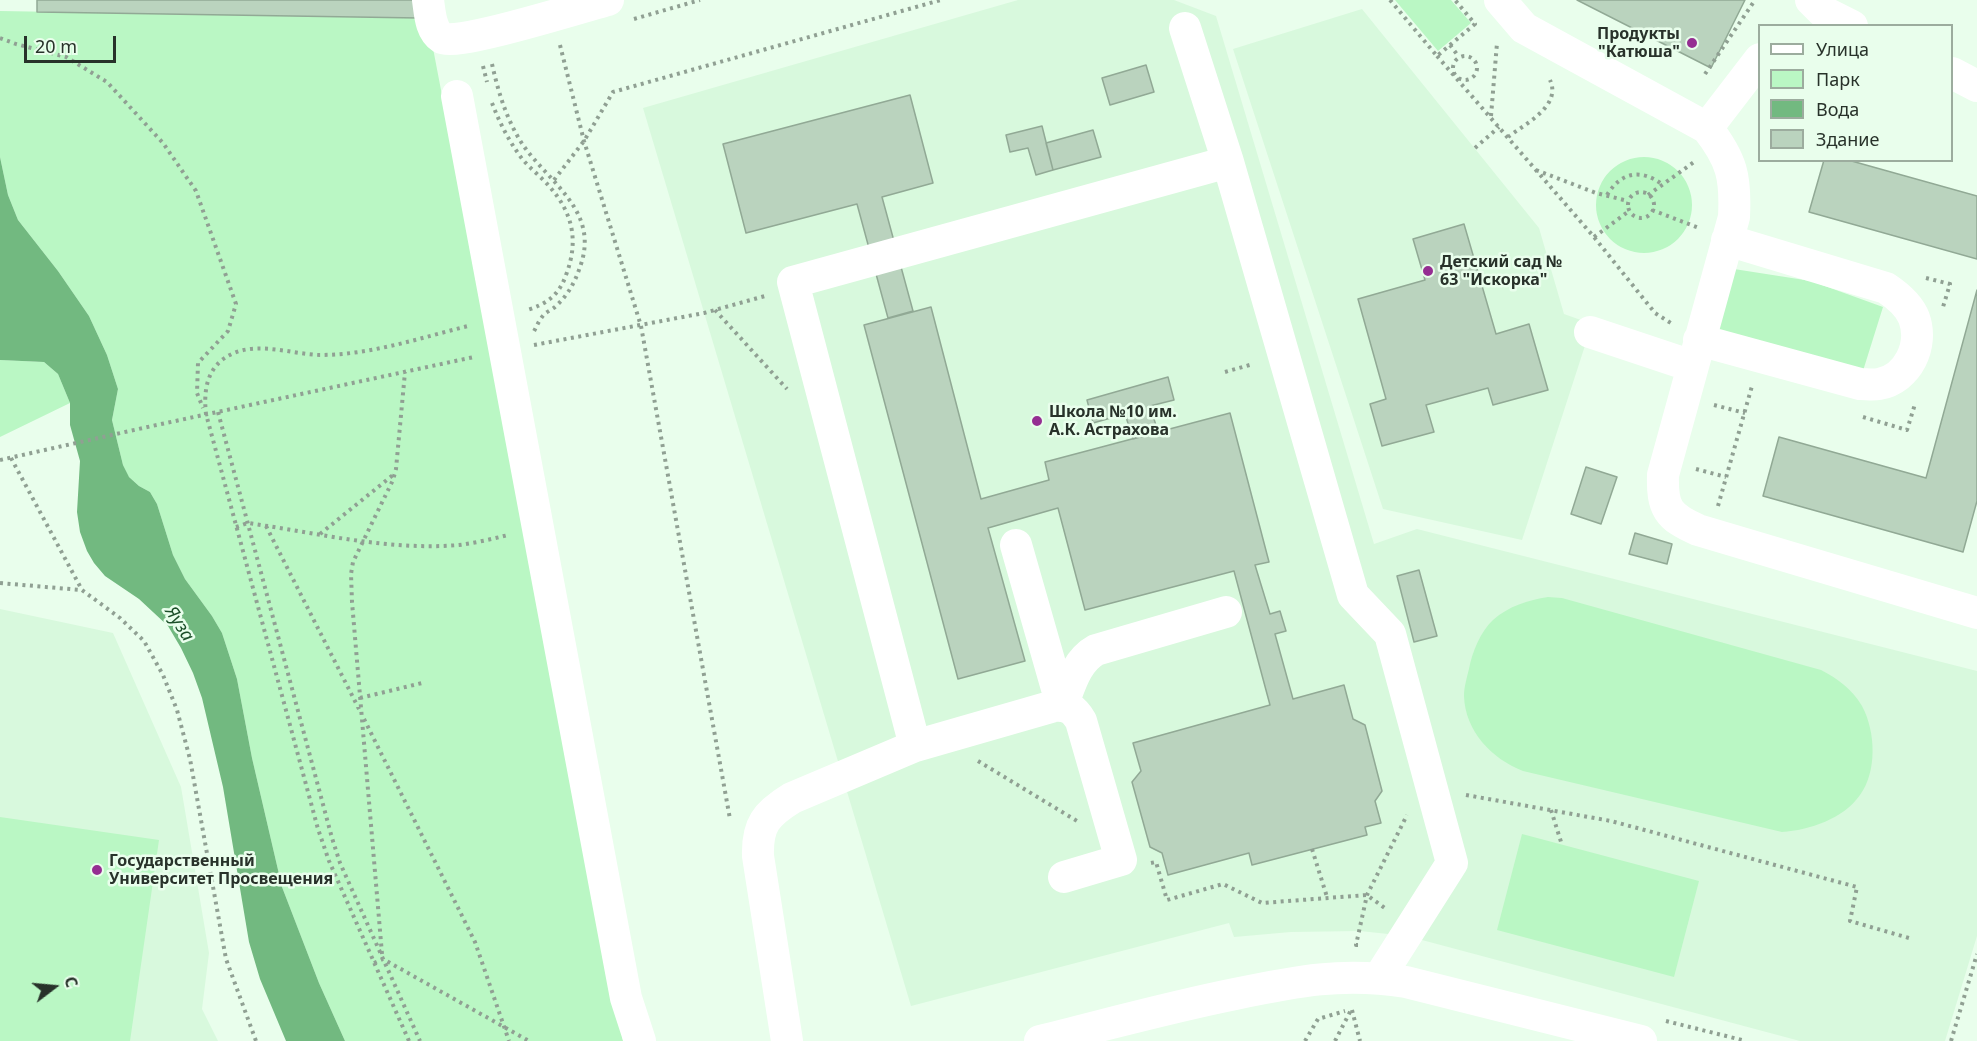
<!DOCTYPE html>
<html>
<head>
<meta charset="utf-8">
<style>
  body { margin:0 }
  #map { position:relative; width:1977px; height:1041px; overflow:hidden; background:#e9feec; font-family:"Noto Sans",sans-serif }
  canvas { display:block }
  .legend { position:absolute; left:1758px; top:24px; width:195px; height:138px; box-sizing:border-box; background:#e9feec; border:2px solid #9cac9e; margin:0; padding:8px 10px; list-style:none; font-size:18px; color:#28322a }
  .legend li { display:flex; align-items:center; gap:12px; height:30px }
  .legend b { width:30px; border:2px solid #9cac9e }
  .north { position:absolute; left:24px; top:957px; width:60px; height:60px; -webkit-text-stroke:4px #e9feec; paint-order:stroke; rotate:74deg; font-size:16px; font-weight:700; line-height:24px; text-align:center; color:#28322a }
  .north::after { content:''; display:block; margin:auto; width:21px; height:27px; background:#28322a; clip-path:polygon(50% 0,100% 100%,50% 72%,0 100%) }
  .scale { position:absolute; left:24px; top:36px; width:92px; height:27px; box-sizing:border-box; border:3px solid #28322a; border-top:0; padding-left:8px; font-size:18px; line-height:21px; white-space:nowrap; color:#28322a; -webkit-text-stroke:4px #e9feec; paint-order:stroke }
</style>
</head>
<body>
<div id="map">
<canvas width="1977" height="1041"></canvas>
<ul class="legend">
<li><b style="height:8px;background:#fff"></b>Улица</li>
<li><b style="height:16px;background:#baf7c4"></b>Парк</li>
<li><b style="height:16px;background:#72b980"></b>Вода</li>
<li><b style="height:16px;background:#bad3be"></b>Здание</li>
</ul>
<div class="north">С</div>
<div class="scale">20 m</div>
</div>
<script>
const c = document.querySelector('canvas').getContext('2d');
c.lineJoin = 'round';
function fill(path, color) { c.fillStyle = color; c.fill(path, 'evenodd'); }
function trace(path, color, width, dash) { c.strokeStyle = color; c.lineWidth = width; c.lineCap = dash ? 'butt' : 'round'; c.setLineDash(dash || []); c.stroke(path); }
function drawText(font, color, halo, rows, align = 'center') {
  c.font = font + ' "Noto Sans",sans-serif'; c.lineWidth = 5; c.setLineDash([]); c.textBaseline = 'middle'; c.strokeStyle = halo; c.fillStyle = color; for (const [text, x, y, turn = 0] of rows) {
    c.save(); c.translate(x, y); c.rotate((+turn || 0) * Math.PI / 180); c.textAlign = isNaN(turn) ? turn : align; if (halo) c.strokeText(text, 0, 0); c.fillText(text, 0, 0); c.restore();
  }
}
fill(new Path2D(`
  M1018 0H1174L1216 16 1374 544 1417 529 1977 671V936L1945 1041H1800L1407 936 1360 931 1291 932 1234 937 1229 923 911 1006 643 108Z
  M1362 9 1539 228 1564 314 1592 324 1522 540 1383 509 1233 49Z
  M0 609 113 633 181 787 209 953 202 1009 218 1041H0Z`), '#d8f9dd');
fill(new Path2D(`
  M1395 0H1451L1471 23 1438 51Z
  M0 11 419 18 432 43 623 1041H345L319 983 282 887 252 758 237 679 222 633 212 616 185 579 173 555 157 504 150 492 139 486 128 476 123 465 112 420 118 389 107 355 89 316 58 271 18 220 8 195 0 157Z
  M1596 205a48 48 0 1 1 96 0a48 48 0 1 1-96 0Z
  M1734 269 1811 281 1883 307 1862 374 1715 330Z
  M0 360 44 362 58 374 70 403 0 437Z
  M1548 597 1562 598 1821 670C1837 678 1853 690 1862 706 1876 732 1877 772 1860 795 1843 819 1810 830 1782 832L1523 771C1492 759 1465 731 1464 696 1464 687 1467 677 1469 669 1472 652 1481 631 1493 620 1509 606 1528 600 1548 597Z
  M0 817 159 840 130 1041H0Z
  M1522 834 1699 881 1674 977 1497 930Z`), '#baf7c4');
fill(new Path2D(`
  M0 157 8 195 18 220 58 271 89 316 107 355 118 389 112 420 123 465 129 477 139 486 150 492 157 504 173 555 185 579 212 616 222 633 237 679 252 758 282 887 319 983 345 1041H286L260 979 249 942 223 787 202 698 193 673 181 648 168 626 139 599 105 576 94 563 87 551 80 532 77 512 80 461 70 425V403L58 374 44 362 0 360Z`), '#72b980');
const building = new Path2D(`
  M37 0H419V18L37 12Z
  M1577 0H1745L1711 68Z
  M1146 65 1154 92 1110 105 1102 78Z
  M910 95 933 183 882 197 913 311 888 318 857 204 746 233 723 144Z
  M1042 126 1053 170 1036 175 1028 148 1010 152 1006 135Z
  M1093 130 1101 157 1053 170 1046 143Z
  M1824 160H1848L1977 196V259L1809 212Z
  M1464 224 1496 334 1529 324 1548 390 1493 405 1488 388 1426 405 1434 432 1382 446 1370 404 1386 399 1358 299 1425 280 1413 239Z
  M1977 290V501L1963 552 1763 496 1779 437 1926 478Z
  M931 307 981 499 1049 480 1045 462 1230 413 1269 562 1255 565 1270 614 1280 611 1286 631 1275 634 1293 699 1344 685 1353 719 1365 725 1382 791 1375 801 1381 823 1365 827 1367 835 1252 865 1249 853 1168 875 1162 853 1150 847 1132 782 1141 771 1133 743 1270 705 1234 571 1085 610 1058 508 988 528 1025 661 958 679 864 325Z
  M1168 377 1174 400 1150 406 1158 432 1133 439 1125 414 1093 423 1087 400Z
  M1586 467 1617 477 1601 524 1571 514Z
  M1635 533 1672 544 1667 564 1629 554Z
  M1419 570 1437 636 1414 642 1397 576Z`);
fill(building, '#bad3be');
trace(building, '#91a995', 1.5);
trace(new Path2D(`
  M1390 0 1437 56 1475 24 1455 0
  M634 19 700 0
  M0 38 16 44 66 57 107 82 163 143 196 191 236 304 228 331 198 363 197 393 203 408
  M560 45 584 141 641 326 730 819
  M1450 45 1459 57
  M1437 56 1594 237 1655 313 1674 325
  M1453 68a12 12 0 1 1 24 0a12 12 0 1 1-24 0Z
  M492 64C498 91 506 118 521 142 547 182 601 210 580 267 575 282 568 295 556 306 552 310 545 312 542 317 538 322 536 328 533 333
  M483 66 487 82
  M1705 74 1755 0
  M492 103C500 124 510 143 523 160 531 169 541 177 549 186 573 213 579 241 566 275 559 295 547 304 527 310
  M1491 116 1497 43
  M1508 137C1525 124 1562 106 1550 80
  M1475 148 1499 127
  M1536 170 1596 193 1628 201
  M554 180 584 141 613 92 941 0
  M1628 205a13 13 0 1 1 26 0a13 13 0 1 1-26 0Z
  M1607 195C1621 172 1641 168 1663 185
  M1648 195 1694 162
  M1652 210 1699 228
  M1594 237 1629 211
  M1926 278 1950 284 1943 307
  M715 310 787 389
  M534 345 704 313 765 296
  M1225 372 1253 364
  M1714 405 1745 413
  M218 412 332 838 340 863 420 1041
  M1863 417 1907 430 1915 404
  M11 458 82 590 120 618 144 641 163 675 177 710 190 759 226 959 256 1041
  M0 460 152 426 474 357
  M1696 469 1726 477
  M1718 506 1752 386
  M266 526 361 713
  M236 527 248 523C317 533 389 551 459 545 475 543 492 539 508 535
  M320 534 393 475
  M0 583 81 590
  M360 698 422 683
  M364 719 475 942 509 1041
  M978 761 1077 821
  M1466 795 1611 821 1857 887 1850 921 1909 938
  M1551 810 1562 845
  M1312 849 1327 897
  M1151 863 1156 862 1167 900 1223 884 1262 903 1367 895 1386 909
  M1358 945H1356L1367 895 1407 815
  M382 954 352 602 351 574 353 562 393 480 396 469 405 372
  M374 963 383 959 529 1041
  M1352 1010 1360 1041
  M1666 1021 1746 1041
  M409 1041 329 861 318 829 206 414C204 395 205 374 222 360 250 338 288 354 320 355 370 355 420 338 468 326
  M1305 1041 1318 1019 1345 1011
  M1335 1041 1351 1010
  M1951 1041 1977 954`), '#90a093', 4, [3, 4.5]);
trace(new Path2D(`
  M428 0C430 13 430 30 442 38 455 47 585 6 608 0
  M1500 0 1524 28 1707 128 1760 59
  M1811 0 1822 11 1852 26
  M1185 28 1228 162
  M1952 73 1977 86
  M457 96 626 998 640 1041
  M1707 128C1732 160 1736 177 1734 217L1663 475C1662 508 1668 517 1698 530L1977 613
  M1590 332 1692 366
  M1699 340 1860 384C1866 384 1873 385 1879 384 1908 379 1924 345 1914 318 1909 305 1898 296 1886 288L1727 240
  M1016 545 1062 706
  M1062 706C1070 686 1076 661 1096 650L1226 612
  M915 746 1054 706C1068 705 1074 709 1081 721L1121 860 1064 877
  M787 1041 758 856C757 825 766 814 792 798L915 746 793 282 1228 162 1353 595 1390 634 1452 863 1379 978
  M1040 1041C1105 1025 1170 1007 1235 994 1297 981 1343 972 1406 982L1641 1041`), '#fff', 32);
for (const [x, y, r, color] of [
  [1692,43,6,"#952e92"],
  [1428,271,6,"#952e92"],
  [1037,421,6,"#952e92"],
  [97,870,6,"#952e92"]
]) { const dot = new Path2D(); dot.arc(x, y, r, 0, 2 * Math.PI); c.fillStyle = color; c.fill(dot); trace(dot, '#e9feec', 2); }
drawText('bold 16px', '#28322a', '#e9feec', [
  ["Продукты",1680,34,"right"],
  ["\"Катюша\"",1680,52,"right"],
  ["Детский сад №",1440,262],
  ["63 \"Искорка\"",1440,280],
  ["Школа №10 им.",1049,412],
  ["А.К. Астрахова",1049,430],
  ["Государственный",109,861],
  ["Университет Просвещения",109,879]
], 'left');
drawText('italic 18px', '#1c4f29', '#e9feec', [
  ["Яуза",179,624,57]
]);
</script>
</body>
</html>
